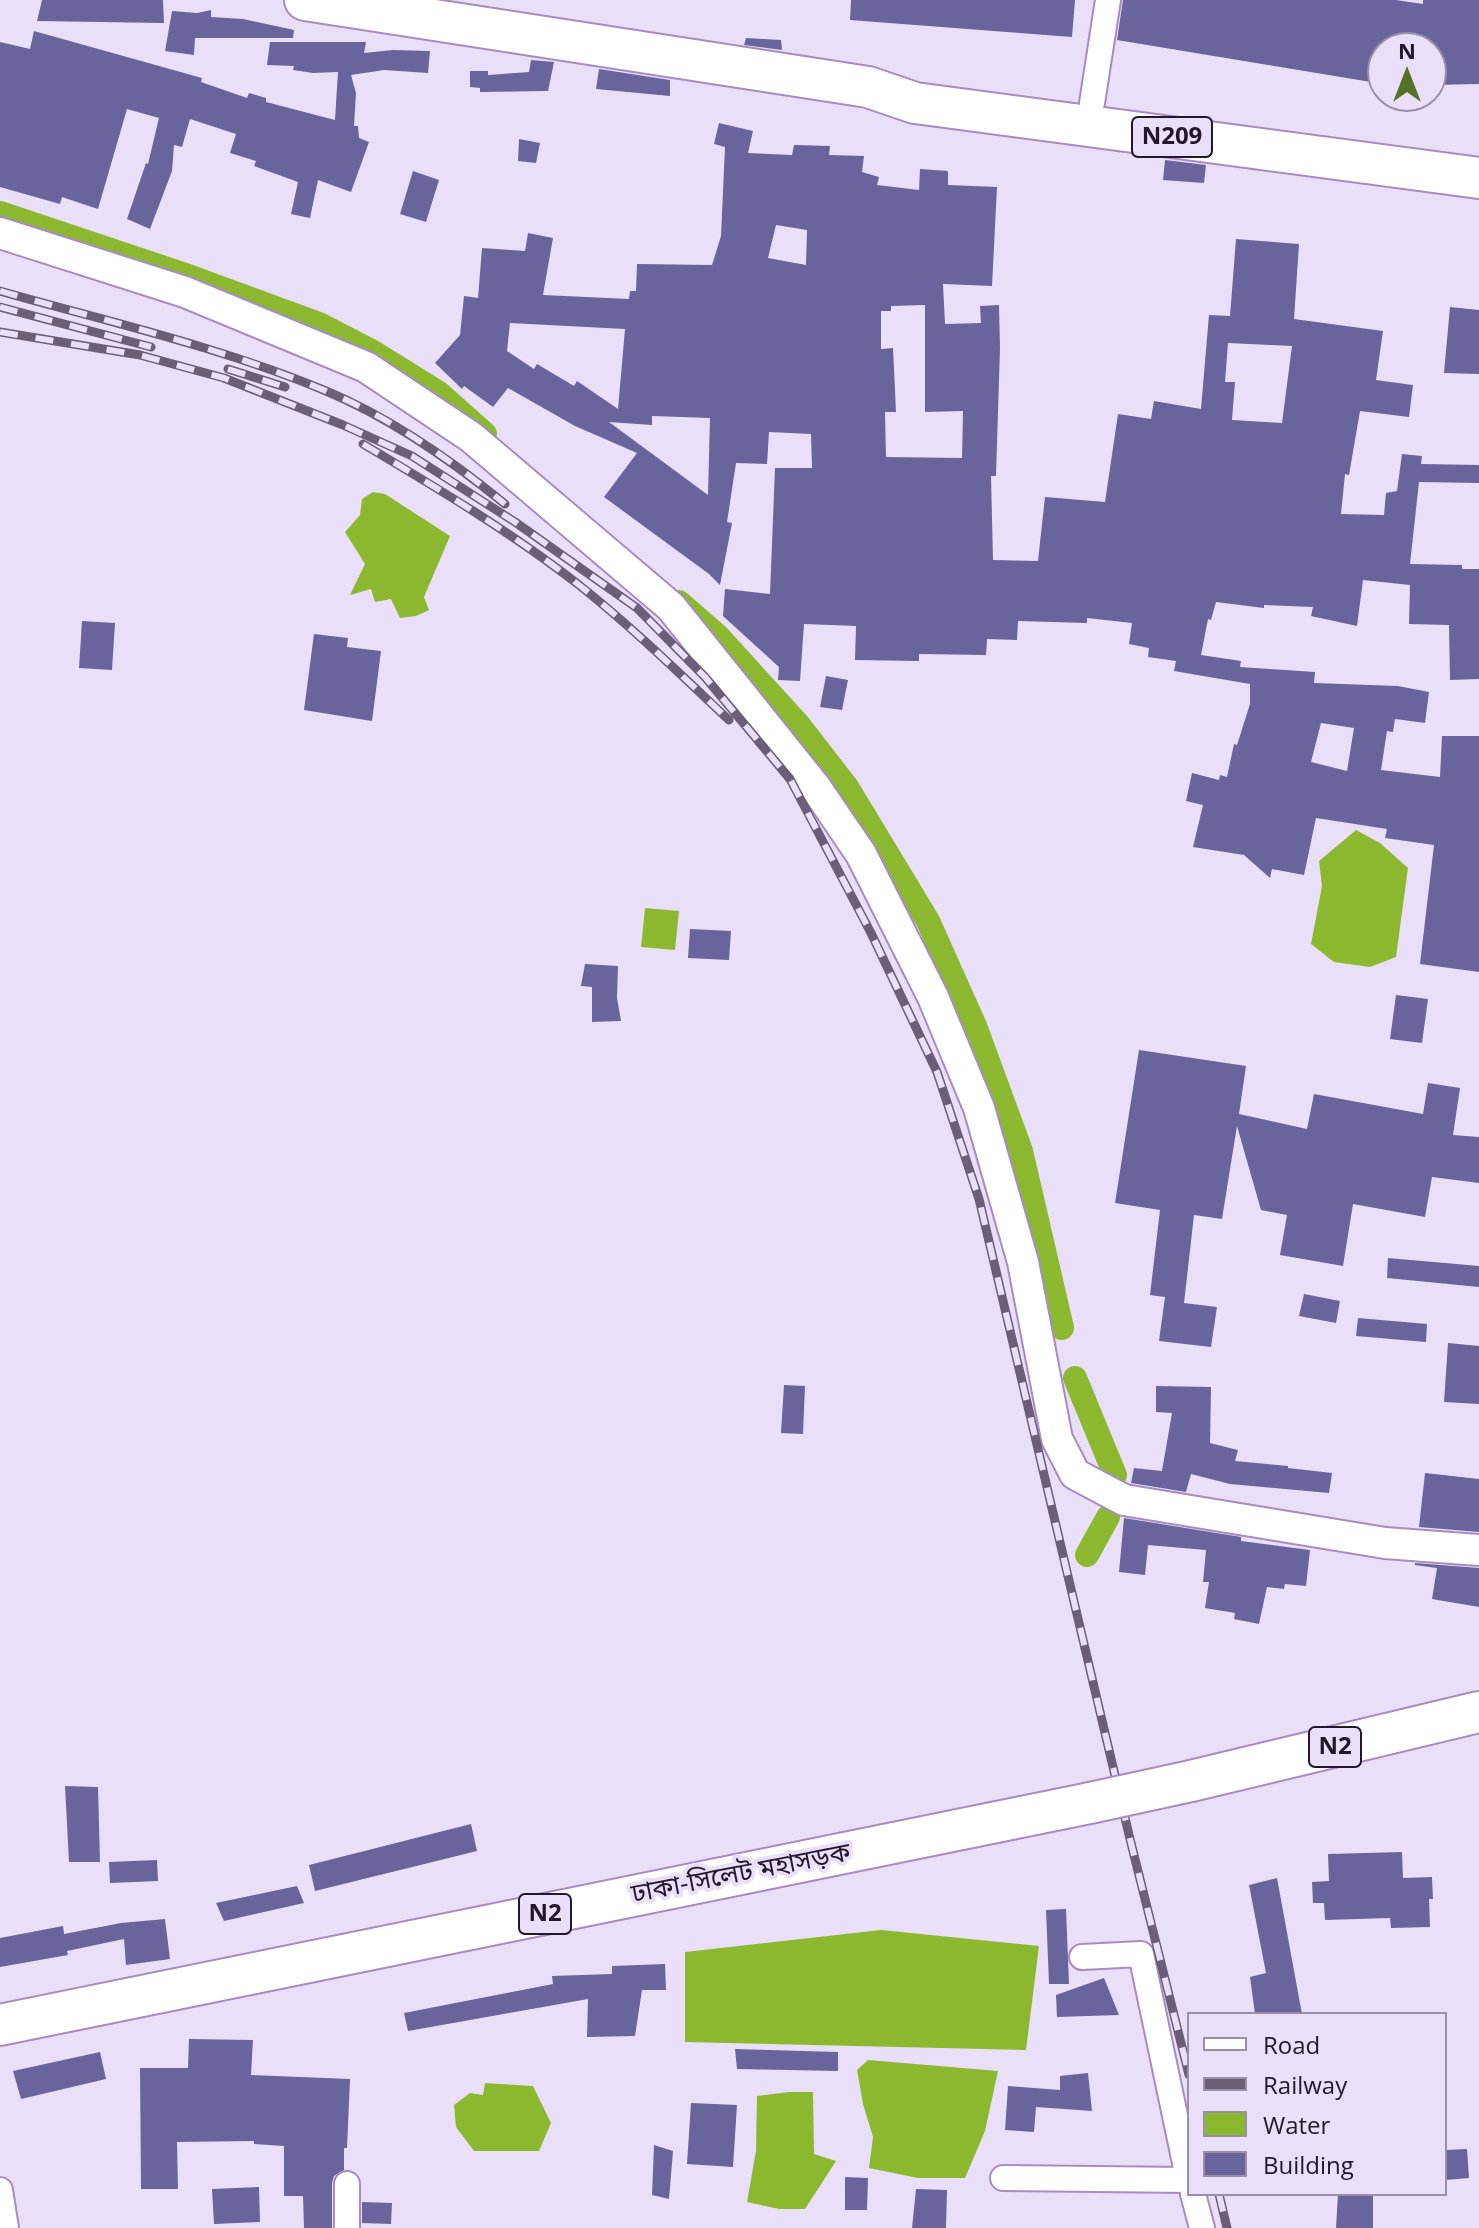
<!DOCTYPE html>
<html>
<head>
<meta charset="utf-8">
<style>
  body { margin:0 }
  #map { position:relative; width:1479px; height:2228px; overflow:hidden; background:#eadff8; font-family:"Open Sans",sans-serif }
  canvas { display:block }
  .legend { position:absolute; left:1187px; top:2012px; width:260px; height:184px; box-sizing:border-box; background:#eadff8; border:2px solid #9a8fa6; margin:0; padding:10px 14px; list-style:none; font-size:24px; color:#22172c }
  .legend li { display:flex; align-items:center; gap:16px; height:40px }
  .legend b { width:40px; border:2px solid #9a8fa6 }
  .north { position:absolute; left:1367px; top:32px; width:80px; height:80px; box-sizing:border-box; background:#eadff8; border:2px solid #9a8fa6; border-radius:50%; rotate:0deg; font-size:22px; font-weight:700; line-height:32px; text-align:center; color:#22172c }
  .north::after { content:''; display:block; margin:auto; width:28px; height:36px; background:#577124; clip-path:polygon(50% 0,100% 100%,50% 72%,0 100%) }
</style>
</head>
<body>
<div id="map">
<canvas width="1479" height="2228"></canvas>
<ul class="legend">
<li><b style="height:10px;background:#fff"></b>Road</li>
<li><b style="height:10px;background:#6a5f76"></b>Railway</li>
<li><b style="height:22px;background:#8cb82f"></b>Water</li>
<li><b style="height:22px;background:#69659c"></b>Building</li>
</ul>
<div class="north">N</div>
</div>
<script>
const c = document.querySelector('canvas').getContext('2d');
c.lineJoin = 'round';
function fill(path, color) { c.fillStyle = color; c.fill(path, 'evenodd'); }
function trace(path, color, width, dash) { c.strokeStyle = color; c.lineWidth = width; c.lineCap = dash ? 'butt' : 'round'; c.setLineDash(dash || []); c.stroke(path); }
function drawText(font, color, halo, rows, align = 'center') {
  c.font = font + ' "Open Sans","Noto Sans Bengali",sans-serif'; c.lineWidth = 8; c.setLineDash([]); c.textBaseline = 'middle'; c.strokeStyle = halo; c.fillStyle = color; for (const [text, x, y, turn = 0] of rows) {
    c.save(); c.translate(x, y); c.rotate((+turn || 0) * Math.PI / 180); c.textAlign = isNaN(turn) ? turn : align; if (halo) c.strokeText(text, 0, 0); c.fillText(text, 0, 0); c.restore();
  }
}
fill(new Path2D(`
  M373 492 385 494 450 536 424 597 429 610 416 616 400 618 391 599 375 602 371 589 350 595 365 564 345 532 360 515 362 499Z
  M1356 830 1380 843 1408 868 1396 957 1370 967 1334 962 1311 944 1322 886 1319 861Z
  M645 908 679 911 675 950 641 947Z
  M881 1930 1039 1946 1026 2050 685 2042V1952Z
  M868 2060 998 2071 985 2131 965 2178H918L869 2168 873 2137 863 2104 857 2070Z
  M485 2083 533 2086 551 2123 539 2151H474L456 2127 454 2105 470 2093 483 2095Z
  M789 2092H813L814 2154 836 2161 805 2209H779L747 2202 756 2151 757 2096Z`), '#8cb82f');
trace(new Path2D(`
  M0 213 191 277 319 324 373 352 439 393 485 434
  M679 602 718 636 799 725 847 787 928 921 975 1026 1021 1151 1062 1328
  M1075 1378 1115 1475
  M1087 1555 1108 1517`), '#8cb82f', 24);
fill(new Path2D(`
  M42 0H163L164 23 37 21Z
  M851 0H1075L1072 37 850 20Z
  M1123 0H1396L1423 4V0H1479V84L1431 85V48H1383V84L1117 40Z
  M211 10V17L243 19 294 30 293 38H195L194 55 165 51 172 11 197 13Z
  M34 31 202 78 201 82 247 98 249 93 266 98V102L335 120 338 72 313 73 293 70 294 66 267 65 270 42H366L364 53 393 50 430 51 428 73 384 70 351 75 356 93 354 126H358L359 138 369 142 351 192 318 180 310 218 291 214 298 182 254 166 256 161 230 153 236 134 190 119 182 147 174 145 172 171 150 229 127 219 146 163 148 164 159 118 127 109 98 209 62 197 60 204 0 187V42L30 49Z
  M746 38 781 40 782 50 744 45Z
  M531 60 554 62 548 91 480 92V88L470 87V71H488V75L529 72Z
  M599 69 670 80V96L596 89Z
  M719 123 753 131 748 153 792 155 794 145 830 146 829 155 864 156 862 172 879 177 877 185 919 190 920 169 948 171V185L997 187 992 286 943 284 945 324 981 323 980 306 999 305 1000 348 996 476H991L993 560 1038 561 1045 497 1105 502 1118 414 1151 419 1154 401 1201 409 1209 315 1230 316 1236 239 1299 244 1294 319 1383 331 1376 380 1413 385 1409 417 1360 411 1349 475 1345 474 1341 514 1384 515 1386 493 1397 491 1402 454 1422 456 1421 464 1479 465V483L1419 482 1410 564 1462 565V569H1479V679L1450 680 1449 625 1409 624 1410 585 1363 580 1357 626 1311 616 1313 607 1264 605V608L1216 602 1211 620 1208 619 1201 655 1241 661 1240 667 1315 672 1314 683 1398 686 1429 692 1425 723 1395 719 1393 732 1387 731 1381 770 1440 777 1442 736H1479V972L1420 964 1434 845 1385 838 1387 829 1316 818 1304 875 1272 869 1270 878 1244 855 1193 847 1203 805 1186 801 1192 773 1219 780 1220 775 1227 777 1234 744 1237 745 1250 704V684L1174 671 1176 661 1148 657 1149 648 1129 644 1132 623 1087 618V623L1018 621 1017 640 987 639 986 655 919 654V661L855 660 856 626 804 624 800 681 778 680 779 667 723 616 725 589 770 594 775 468H812L811 434 769 432 767 464 736 463 727 522 732 523 720 585 709 574 604 497 637 453 575 426 508 388 493 407 464 386 462 389 435 363 460 335 464 296 478 298 482 248 525 251 528 233 553 238 543 295 629 299 630 291H636L637 264 712 265 721 236 725 147 714 144ZM776 225 807 230 806 265 768 258ZM925 305V412L963 411 962 458 886 457 885 412H896L893 348 881 349V311H891V306ZM510 323 625 329 618 409 577 381 574 386 537 364 534 369 507 351ZM1228 343 1292 346 1282 423 1232 420 1235 382H1225ZM652 416 710 418 708 495 609 422 652 425ZM1321 723 1354 728 1347 771 1311 762Z
  M519 139 540 143 536 163 518 161Z
  M1165 160 1206 165 1204 183 1163 180Z
  M413 171 439 180 426 222 400 214Z
  M1450 307 1479 310V374L1444 373Z
  M82 621 115 623 112 670 79 668Z
  M314 634 348 638 347 647 381 651 372 721 304 710Z
  M826 676 848 680 842 710 820 707Z
  M690 929 731 931 729 960 688 958Z
  M585 964 618 966 617 998 621 1021 592 1022V987L581 986Z
  M1396 995 1428 999 1422 1043 1390 1039Z
  M1139 1050 1246 1066 1239 1114 1307 1129 1314 1094 1423 1114 1428 1083 1460 1088 1453 1135 1479 1137V1183L1432 1177 1425 1217 1353 1204 1343 1266 1280 1255 1287 1215 1261 1210 1237 1126 1222 1219 1194 1215 1184 1303 1217 1307 1211 1347 1159 1341 1165 1297 1150 1295 1160 1210 1115 1203Z
  M1388 1258 1479 1266V1287L1387 1278Z
  M1304 1294 1340 1301 1336 1323 1299 1316Z
  M1358 1318 1427 1324 1426 1342 1356 1336Z
  M1448 1343 1479 1346V1404L1444 1402Z
  M784 1385 805 1386 803 1434 781 1433Z
  M1156 1386 1211 1387 1210 1443 1238 1450 1235 1461 1288 1466V1468L1332 1473 1329 1493 1230 1484 1191 1474 1186 1492 1131 1483 1134 1468 1162 1471 1172 1413 1156 1412Z
  M1425 1473 1479 1479V1532L1419 1527Z
  M1124 1518 1241 1537V1541L1310 1550 1306 1586 1285 1584 1284 1589 1267 1587 1259 1624 1234 1619 1235 1613 1205 1608 1209 1582H1203L1206 1550 1148 1545 1145 1575 1119 1572Z
  M1415 1563 1479 1568V1607L1432 1599 1437 1568 1415 1565Z
  M65 1786 98 1787 100 1862H69Z
  M471 1824 477 1851 315 1891 309 1865Z
  M1402 1852 1403 1878 1432 1877 1433 1899H1429L1430 1927 1391 1928 1390 1918 1325 1920 1324 1903H1313L1312 1882 1329 1881 1328 1854Z
  M157 1860 158 1881 110 1883 109 1862Z
  M1277 1878 1295 1976 1302 2014H1255L1250 1977 1266 1973 1249 1885Z
  M297 1886 304 1903 224 1921 216 1903Z
  M1066 1909 1069 1984H1049L1046 1910Z
  M165 1919 170 1959 126 1965 124 1939 67 1951 68 1955 0 1967V1938L63 1926 64 1934 121 1923Z
  M665 1964 666 1990H642L635 2036 587 2037 588 1999 408 2031 404 2013 553 1984 552 1976 612 1974V1966Z
  M1104 1978 1119 2015 1057 2017 1056 1995Z
  M189 2039 253 2040 251 2075 350 2079 347 2148H344V2170L334 2176 332 2183V2228H304L303 2196H284V2146L254 2144V2141L177 2142 178 2189H141L140 2068H188Z
  M735 2049 838 2052V2071L737 2069Z
  M100 2052 106 2079 21 2099 13 2071Z
  M1088 2073 1092 2111 1036 2107 1034 2132 1005 2130 1008 2086 1060 2090V2076Z
  M691 2103 737 2105 733 2167 687 2164Z
  M654 2145 673 2151 669 2199 652 2195Z
  M1467 2149 1469 2178 1445 2180V2150Z
  M845 2177 868 2178 867 2210H845Z
  M259 2187 260 2222 214 2224 212 2189Z
  M916 2189 947 2190 946 2228H912Z
  M1338 2194H1373V2228H1336Z
  M362 2202 392 2203 391 2224 362 2223Z`), '#69659c');
const minor = new Path2D(`
  M1092 103 1108 0
  M1082 1957 1141 1954 1189 2182
  M1003 2178 1189 2180
  M0 2190 6 2228
  M1193 2194 1202 2228
  M347 2228V2184`);
const tertiary = new Path2D(`
  M0 233 185 292 366 367 471 437 671 607 816 788 861 854 933 997 979 1108 1023 1262 1057 1439 1075 1474 1124 1500 1385 1543 1479 1550`);
const trunk = new Path2D(`
  M305 0 868 87 915 103 1479 178
  M1191 1781 1479 1712
  M0 2025 1090 1803`);
trace(minor, '#a78cc4', 28);
trace(tertiary, '#a78cc4', 34);
trace(trunk, '#a78cc4', 44);
trace(minor, '#fff', 24);
trace(tertiary, '#fff', 30);
trace(trunk, '#fff', 40);
const rail = new Path2D(`
  M0 291C109 322 221 347 326 391 391 418 451 460 505 504
  M0 307 151 347
  M0 332 140 355 224 378 343 425 412 456 515 522 637 608 705 677 790 779 871 933 937 1072 979 1199 1130 1839 1189 2075
  M228 369 285 387
  M363 444C437 488 511 532 579 585 632 627 680 674 729 720
  M1219 2194 1227 2228`);
trace(rail, '#6a5f76', 9);
trace(rail, '#eadff8', 6, [18]);
const trunkBridge = new Path2D(`
  M1090 1803 1191 1781`);
trace(trunkBridge, '#a78cc4', 44, []);
trace(trunkBridge, '#fff', 40);
for (const [x, y, w] of [
  [1172,137,80],
  [1335,1747,52],
  [545,1914,52]
]) { const box = new Path2D(); box.roundRect(x - w / 2, y - 20, w, 40, 6); c.fillStyle = '#eadff8'; c.fill(box); trace(box, '#22172c', 2); }
drawText('bold 24px', '#22172c', null, [
  ["N209",1172,137],
  ["N2",1335,1747],
  ["N2",545,1914]
]);
drawText('26px', '#22172c', '#eadff8', [
  ["ঢাকা-সিলেট মহাসড়ক",741,1874,-11]
]);
</script>
</body>
</html>
